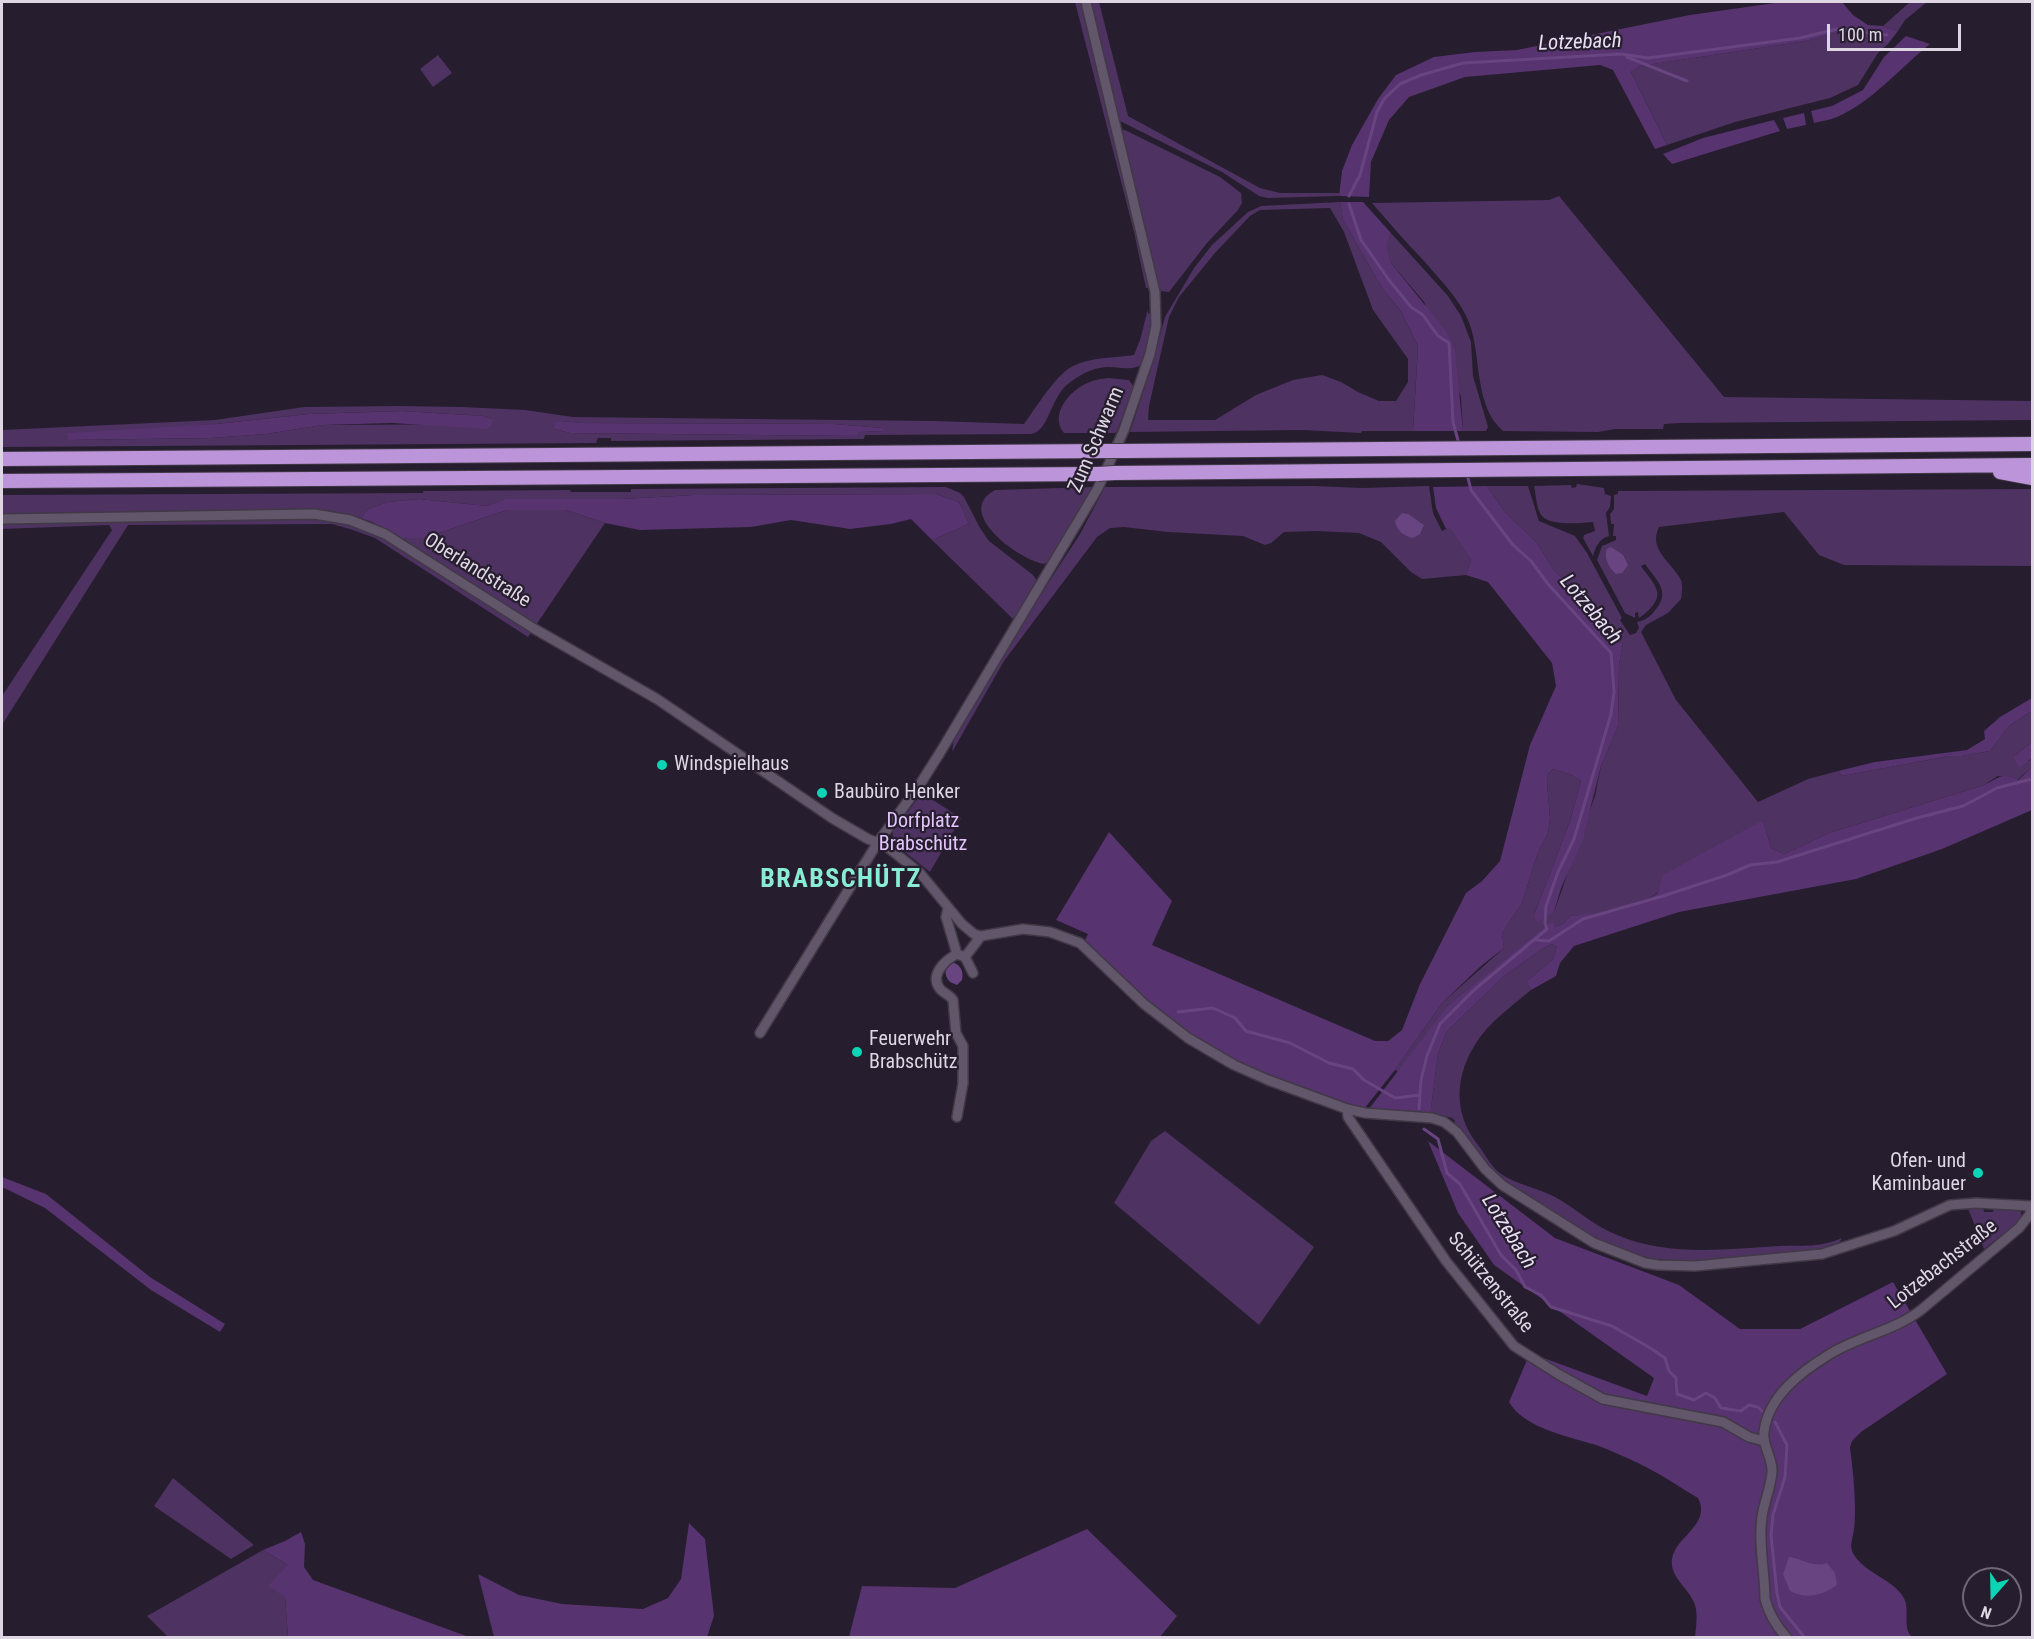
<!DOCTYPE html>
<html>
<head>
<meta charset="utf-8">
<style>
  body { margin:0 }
  #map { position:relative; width:2034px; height:1639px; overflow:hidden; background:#261d2e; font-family:"Roboto Condensed",sans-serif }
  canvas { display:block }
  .frame { position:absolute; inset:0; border:3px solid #ded7e3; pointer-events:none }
  .north { position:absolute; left:1962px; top:1567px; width:60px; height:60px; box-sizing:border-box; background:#261d2e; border:2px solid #706776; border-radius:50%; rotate:200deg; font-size:16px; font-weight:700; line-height:24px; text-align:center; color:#ded7e3 }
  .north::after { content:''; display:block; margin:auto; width:21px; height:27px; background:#0cd5b5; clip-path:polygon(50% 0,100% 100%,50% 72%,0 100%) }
  .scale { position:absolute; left:1827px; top:24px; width:134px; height:27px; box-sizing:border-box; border:3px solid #ded7e3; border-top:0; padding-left:8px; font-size:18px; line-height:21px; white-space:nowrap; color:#ded7e3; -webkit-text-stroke:4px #261d2e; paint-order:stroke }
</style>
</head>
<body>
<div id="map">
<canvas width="2034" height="1639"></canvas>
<div class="frame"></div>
<div class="north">N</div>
<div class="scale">100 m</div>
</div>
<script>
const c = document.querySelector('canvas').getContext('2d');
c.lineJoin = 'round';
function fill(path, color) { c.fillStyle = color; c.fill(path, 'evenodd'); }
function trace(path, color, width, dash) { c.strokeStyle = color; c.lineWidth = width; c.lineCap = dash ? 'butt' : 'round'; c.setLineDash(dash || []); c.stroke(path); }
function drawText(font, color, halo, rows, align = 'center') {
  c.font = font + ' "Roboto Condensed",sans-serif'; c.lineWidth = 4.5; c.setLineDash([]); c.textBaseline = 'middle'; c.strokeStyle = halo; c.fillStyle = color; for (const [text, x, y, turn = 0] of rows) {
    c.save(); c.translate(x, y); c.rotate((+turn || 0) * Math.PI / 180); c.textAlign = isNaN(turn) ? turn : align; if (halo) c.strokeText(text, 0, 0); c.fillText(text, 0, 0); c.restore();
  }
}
fill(new Path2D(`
  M1075 2H1083L1151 287 1146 288 1134 232Z
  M1091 2H1099L1128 116 1260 188 1280 193H1339V196L1268 198 1259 196 1222 172 1118 120Z
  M1910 2H1927L1905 20 1898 31 1883 26Z
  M1839 32 1858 37 1882 39 1887 45 1878 53 1858 85 1830 98 1735 122 1667 145 1631 72 1640 66 1806 41Z
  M438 55 452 73 433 87 420 69Z
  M1121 130H1125L1220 177 1241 193 1242 203 1238 210 1207 243 1169 292 1161 291 1158 285Z
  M1559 196 1724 397 2032 401V420L1679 423 1664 424 1663 429H1615L1598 432 1503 431C1475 407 1481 361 1471 328 1463 302 1441 281 1424 261 1406 242 1389 223 1372 203L1549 200Z
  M1340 202 1343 220 1382 288 1401 311 1418 346 1413 431H1362L1361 433 1302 430 1130 432 1152 365 1165 317 1194 268 1212 245 1248 212 1261 206ZM1330 208 1344 232 1373 310 1408 359V382L1396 401H1379L1358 392 1341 382 1322 375 1293 380 1256 395 1215 420H1148L1149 406 1169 317 1179 297 1215 253 1250 216 1260 210Z
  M1391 233 1448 296 1461 316 1471 342 1473 376 1488 427 1486 431H1463L1461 397 1424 302 1391 263 1385 245Z
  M1148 309V313L1152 315 1153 325 1143 364C1131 372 1120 366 1106 367 1092 368 1079 375 1068 384 1050 398 1049 432 1031 434L865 435 864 439 611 441V438H598L596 443 2 447V430L215 420 304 407 399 406 462 407 525 410 573 417 935 421 1024 424C1035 409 1057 373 1073 366 1091 357 1114 358 1134 355L1140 340ZM402 411 484 416 492 419V424L323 425 266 434 211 438 68 440 309 414ZM561 421 582 423 834 424 883 428V431L860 432 857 436 570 433 555 429Z
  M1108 378 1129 380 1134 387 1117 431 1115 433H1064C1049 415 1069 392 1085 384 1093 380 1100 379 1108 378Z
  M1577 484 1604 488 1605 494 1611 496 1610 507 1606 513 1609 536C1599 539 1596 546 1593 556L1583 538 1584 535 1595 531 1593 522C1581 523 1546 527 1540 513 1536 505 1536 494 1534 486L1571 485 1572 488 1576 487Z
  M1315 486 1362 488 1429 486 1433 513 1442 531 1450 527 1471 560 1466 575 1422 579 1411 572 1381 542 1359 533 1316 531 1284 532 1271 543 1265 545 1243 536 1168 532 1124 527 1110 528 1097 537 1004 661 952 752 954 738 1024 620 1080 534 1105 487Z
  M1487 486H1528L1539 521 1575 536 1587 553 1622 618 1620 620 1630 635 1636 633 1639 628 1637 622C1646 620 1650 617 1656 609 1671 591 1656 580 1645 564L1641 566C1645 573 1655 582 1657 591 1660 601 1647 613 1639 618L1638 612 1635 613V618L1625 613 1597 560 1602 546 1616 540V536H1613L1614 524H1611L1610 514 1614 509V495L1618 494V491L2032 489V566L1844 565 1819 555 1784 512 1659 527C1648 550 1671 561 1681 580 1683 586 1682 593 1681 599L1668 613 1646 625 1641 632 1676 700 1758 802 1808 779 1838 771 1842 776 1949 756H1962L1990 751 2010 725 2032 711V742L2013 757 2029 761 2032 758V767L2017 780 1998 776 1984 785 1829 833 1784 854 1771 848 1763 820 1644 902 1611 913 1571 916 1562 924 1555 927 1554 921 1448 1005 1399 1072 1395 1070 1442 1003 1504 948 1502 933 1522 903 1538 852 1548 833 1550 818 1547 782 1548 774 1553 769 1572 775 1581 781 1570 821 1534 915 1554 912 1595 796 1601 766 1618 726 1619 664 1623 643 1617 642 1607 634 1585 600 1553 569 1537 543 1504 511Z
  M946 487 960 493 964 497 980 528 989 541 1033 575 1036 579V585L1014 620 932 540 969 524 959 502 936 494 694 495 622 499H504L487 506 419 499 388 502 368 509 361 518 332 511 304 509 2 515V495L423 493V491L570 490 571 492H631V489Z
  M1094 487 1053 559 1044 564C1019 560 953 512 995 490Z
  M507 510H566L605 523 536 625 403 541 407 538H424Z
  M319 518 343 521 383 537 532 631 528 637 375 538 353 530 332 524 128 525 2 725V696L112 530 109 525 2 529V524L105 521Z
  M922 793 961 818 930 872 892 842 893 831Z
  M1552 944 1557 947 1553 959 1526 982 1531 990C1513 1005 1491 1021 1478 1040 1455 1074 1452 1112 1478 1145 1485 1154 1492 1168 1501 1174 1517 1185 1539 1188 1555 1197 1577 1209 1594 1226 1617 1235 1668 1257 1726 1249 1779 1246 1803 1245 1819 1248 1842 1238 1838 1247 1830 1248 1821 1250L1693 1262 1644 1258 1595 1240 1503 1182 1494 1174 1454 1124 1455 1121 1452 1118 1438 1114 1435 1117 1430 1116 1438 1054 1447 1031 1503 977 1542 949Z
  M1165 1131 1314 1247 1259 1325 1114 1203 1151 1141Z
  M1967 1206 1983 1207 1984 1212H1993L1994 1207 2016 1208 2021 1211V1220L1984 1249Z
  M173 1478 254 1545 231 1559 154 1506Z
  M263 1550 288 1565 285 1597 288 1637H168L147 1616Z`), '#4e3262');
fill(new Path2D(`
  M1782 2H1842L1853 15 1868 25 1883 26 1898 31 1887 45 1881 39 1858 37 1839 32 1806 41 1640 66 1631 72 1667 145 1655 149 1613 70 1600 65 1465 77 1409 97 1389 120 1371 162 1369 197 1339 196 1342 171 1352 145 1378 99 1396 75 1434 57 1475 52 1517 50 1690 15Z
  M1906 36 1930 44C1900 68 1872 102 1837 117 1830 120 1821 121 1814 123L1811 111 1832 106 1863 90 1884 57Z
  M1804 113 1806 125 1787 129 1783 118Z
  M1774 120 1780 131 1672 164 1663 154 1703 138Z
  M1340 202H1363L1391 233 1386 245 1391 263 1445 330 1455 350 1463 431H1413L1418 346 1401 311 1382 288 1343 220Z
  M402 411 484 416 492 419V424L488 429 392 423 323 425 266 434 211 438 68 440 67 433 217 424 309 414Z
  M561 421 582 423 834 424 883 428V431L860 432 857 436 570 433 555 429 554 423Z
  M1487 486 1504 511 1537 543 1553 569 1585 600 1607 634 1617 642 1623 643 1619 664 1618 726 1601 766 1582 842 1561 888 1554 912 1538 922 1534 915 1570 821 1581 781 1572 775 1553 769 1548 774 1547 782 1550 818 1548 833 1538 852 1522 903 1502 933 1504 948 1481 966 1442 1003 1395 1070 1364 1109C1311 1092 1258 1076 1210 1048 1163 1020 1123 979 1084 942L1088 934 1056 920 1109 832 1172 901 1152 945 1375 1041H1388L1402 1030 1420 984 1466 893 1482 881 1500 861 1530 745 1556 686 1552 663 1488 582 1466 575 1471 560 1450 528 1446 529 1436 508 1433 487Z
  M936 494 959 502 969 524 932 540 911 519 891 524 850 529 791 520 751 527 640 530 605 523 566 510H507L424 538H407L403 540 372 522 361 518 368 509 388 502 419 499 487 506 504 499H622L694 495Z
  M2032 698V711L2010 725 1990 751 1962 756H1949L1842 776 1838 771 1875 762 1967 750 1985 739 1984 731 2000 717Z
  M2032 742V758L2019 768 2013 757Z
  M2032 767V810L1942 849 1856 879 1679 912 1574 946 1560 963 1556 976 1531 990 1526 982 1553 959 1557 947 1552 944 1542 949 1503 977 1447 1031 1438 1054 1430 1116 1369 1109 1448 1005 1554 920 1555 927 1562 924 1571 916 1617 911 1644 902 1658 893 1663 875 1763 820 1771 848 1784 854 1829 833 1984 785C1999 778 2001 772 2018 780Z
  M1428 1141 1555 1238 1679 1285 1740 1329H1800L1893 1282 1947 1374 1861 1432 1852 1441 1850 1447C1853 1471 1857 1507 1854 1530 1853 1537 1849 1546 1853 1553 1863 1572 1890 1578 1902 1595 1912 1608 1901 1627 1912 1637H1695C1696 1627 1698 1615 1695 1605 1690 1589 1669 1577 1672 1559 1675 1537 1712 1524 1698 1498 1678 1486 1659 1473 1638 1463 1625 1457 1612 1451 1599 1446 1572 1437 1524 1429 1509 1402L1530 1353 1647 1396 1654 1378 1494 1265 1458 1213Z
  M2 1177 46 1194 150 1277 225 1324 220 1332 151 1290 45 1208 2 1187Z
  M689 1523 705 1539 714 1616 707 1637H494L478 1574 519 1595 562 1604 643 1609 668 1598 681 1579Z
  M1087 1529 1177 1616 1160 1637H849L862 1586 955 1588Z
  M301 1532 305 1544 304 1567 313 1580 469 1637H288L285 1597 268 1586 288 1565 263 1550 285 1541Z`), '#57336f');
fill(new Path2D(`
  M1402 513 1408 514 1424 525 1420 534 1413 538C1404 537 1396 529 1395 521Z
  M1611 547 1623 555 1628 565 1622 573 1616 574C1609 568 1603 557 1607 549Z
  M951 962C960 964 964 970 962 980L957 985 950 982C943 974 945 969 951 962Z
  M1789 1557C1803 1559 1813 1568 1827 1563L1835 1573 1837 1585C1823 1595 1806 1600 1790 1591L1783 1574Z`), '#684481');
trace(new Path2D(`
  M1627 57 1687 81
  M1349 196 1360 175 1377 112 1384 99 1400 84 1421 75 1463 63 1621 54 1648 58 1800 38 1837 29 1887 35
  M1349 204 1361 240 1389 280 1411 307 1423 315 1438 336 1449 343 1453 422 1459 444
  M1536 940 1549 941 1583 919 1663 896 1727 875 1750 865 1777 862 1917 818 1963 806 1997 788 2032 779
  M1178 1012 1213 1008 1235 1018 1246 1031 1290 1043 1329 1063 1353 1069 1364 1080 1395 1098 1420 1095
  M1419 1109 1421 1080 1427 1056 1440 1024 1474 990 1547 929 1545 923 1546 906 1558 872 1574 839 1611 714 1614 692 1611 653 1548 584 1531 561 1513 545 1471 490 1467 474
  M1424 1129 1438 1139 1447 1173 1460 1184 1501 1255 1516 1270 1525 1287 1541 1295 1551 1307 1612 1326 1652 1349 1665 1358 1669 1371 1676 1378 1677 1394 1694 1400 1706 1393 1715 1398 1721 1408 1741 1411 1749 1405 1758 1407 1762 1411
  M1775 1422 1787 1445 1785 1477 1773 1515 1771 1535 1777 1593 1780 1607 1805 1638`), '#684481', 3);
const minor = new Path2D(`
  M2 519 314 514 350 520 385 534 533 628 657 699 832 818 868 839 886 846 920 873 962 924 974 934 981 936 1023 929 1050 932 1080 943 1144 1004 1188 1038 1234 1065 1268 1080 1347 1109 1365 1113 1432 1118 1444 1122 1457 1132 1485 1169 1502 1185 1594 1243 1645 1263 1658 1265 1695 1266 1822 1254 1894 1231 1950 1205 1976 1203 2032 1206
  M948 908 946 917 957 954 965 957 981 936
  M965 957 973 973
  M760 1033 878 842 919 786 941 751 1098 488 1124 430 1150 354 1156 326 1155 292 1086 2
  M1347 1109 1348 1117 1446 1261 1514 1346 1558 1374 1603 1399 1723 1422 1749 1437 1764 1441
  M957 1117 963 1083V1046L956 1033 953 1000C950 995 945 994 941 990 928 976 945 960 957 954
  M1787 1638C1776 1626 1769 1614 1765 1599 1765 1572 1758 1543 1762 1517 1764 1502 1771 1487 1772 1472 1773 1458 1762 1446 1764 1432 1768 1396 1802 1371 1830 1354 1859 1336 1894 1331 1921 1310L2019 1228 2030 1214V1207`);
const highway = new Path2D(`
  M1124 451 2032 444
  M2 459 1107 451
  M2000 472 2032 478
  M1114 473 2032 465
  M2 481 1098 474`);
trace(minor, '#413946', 12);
trace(highway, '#413946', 16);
trace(minor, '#61566a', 9);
trace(highway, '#bc94d9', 14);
const highwayBridge = new Path2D(`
  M1107 451H1124
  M1098 474 1114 473`);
trace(highwayBridge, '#413946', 16, []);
trace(highwayBridge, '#bc94d9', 14);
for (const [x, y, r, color] of [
  [662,765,6,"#0cd5b5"],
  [822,793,6,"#0cd5b5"],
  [857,1052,6,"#0cd5b5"],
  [1978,1173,6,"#0cd5b5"]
]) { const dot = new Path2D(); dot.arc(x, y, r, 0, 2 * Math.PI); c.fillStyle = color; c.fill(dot); trace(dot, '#261d2e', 2); }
drawText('20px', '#ded7e3', '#261d2e', [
  ["Zum Schwarm",1097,440,-67],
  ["Oberlandstraße",477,571,32],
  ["Lotzebachstraße",1943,1265,-38],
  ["Schützenstraße",1490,1283,51]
]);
drawText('20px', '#ded7e3', '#261d2e', [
  ["Windspielhaus",674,765],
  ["Baubüro Henker",834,793],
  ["Feuerwehr",869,1040],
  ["Brabschütz",869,1063],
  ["Ofen- und",1966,1162,"right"],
  ["Kaminbauer",1966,1185,"right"]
], 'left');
drawText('20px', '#e3c5fb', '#261d2e', [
  ["Dorfplatz",923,822],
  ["Brabschütz",923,845]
]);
drawText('italic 21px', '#e9dff2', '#261d2e', [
  ["Lotzebach",1580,43,-2],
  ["Lotzebach",1590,610,50],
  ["Lotzebach",1508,1232,58]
]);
c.letterSpacing = '1.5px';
drawText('bold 26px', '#89ecd4', '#261d2e', [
  ["BRABSCHÜTZ",841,880]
]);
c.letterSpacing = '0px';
</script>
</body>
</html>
